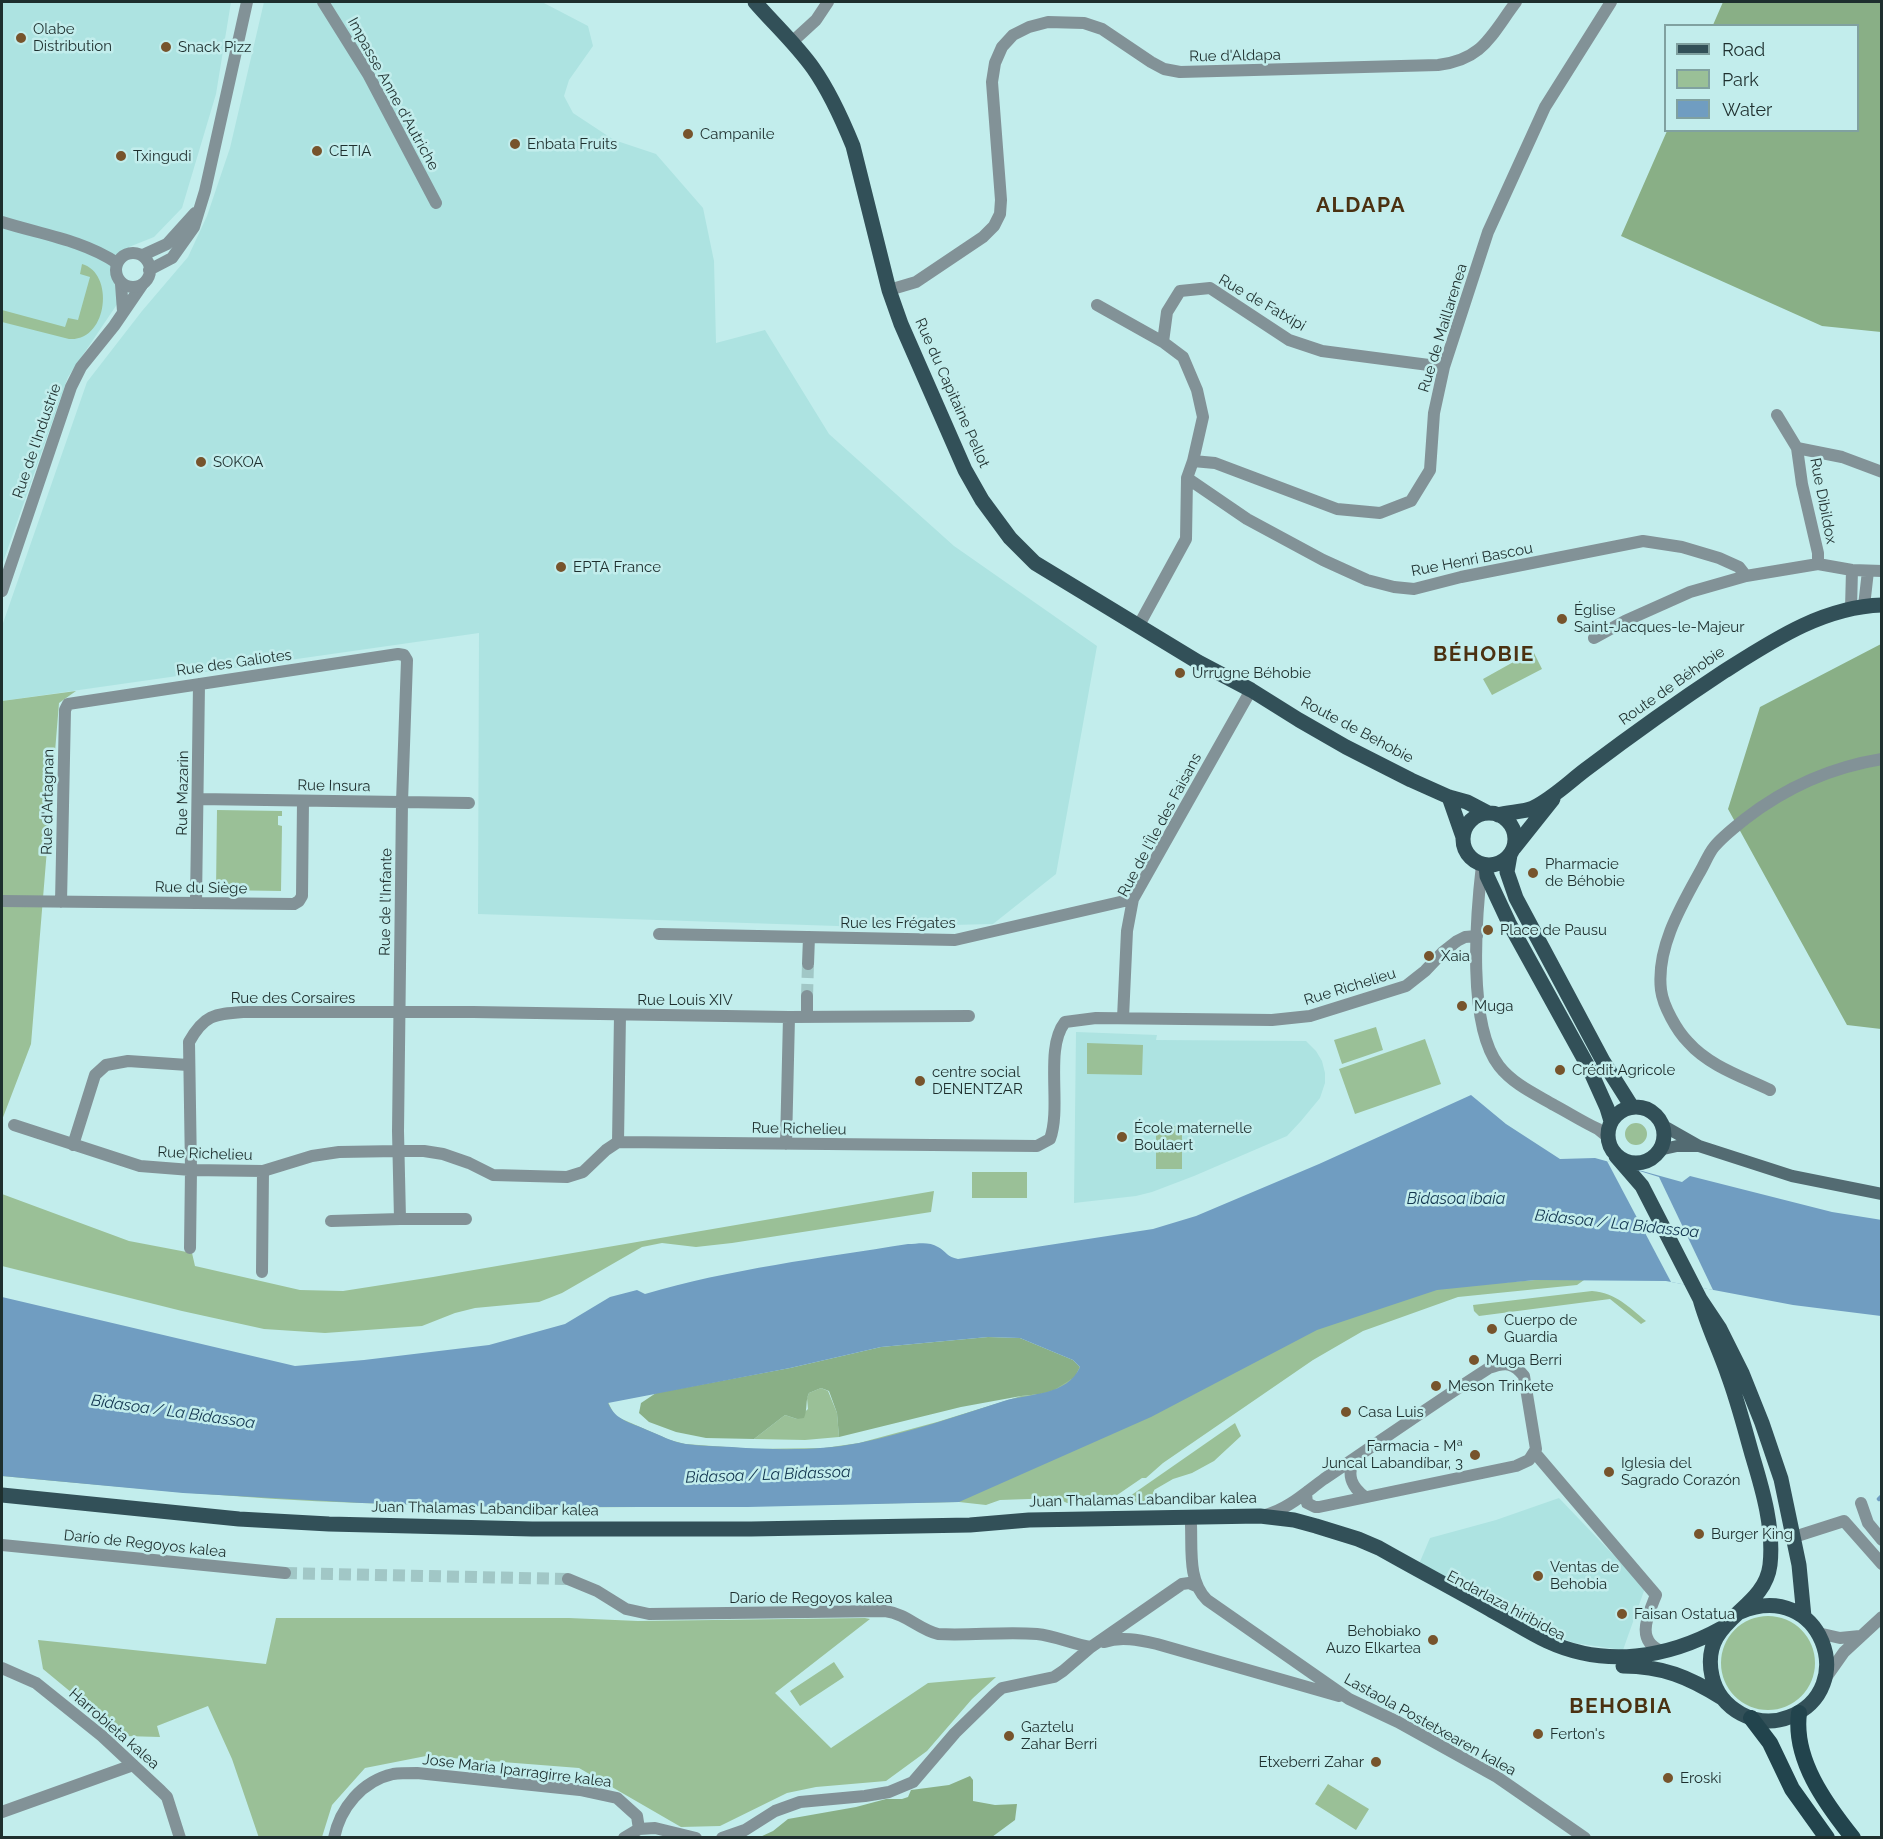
<!DOCTYPE html>
<html>
<head>
<meta charset="utf-8">
<style>
  body { margin:0 }
  #map { position:relative; width:1883px; height:1839px; overflow:hidden; background:#c2edec; font-family:Raleway,sans-serif }
  canvas { display:block }
  .frame { position:absolute; inset:0; border:3px solid #1e2f2e; pointer-events:none }
  .legend { position:absolute; left:1664px; top:24px; width:195px; height:108px; box-sizing:border-box; background:#c2edec; border:2px solid #80a1a0; margin:0; padding:8px 10px; list-style:none; font-size:18px; color:#1e2f2e }
  .legend li { display:flex; align-items:center; gap:12px; height:30px }
  .legend b { width:30px; border:2px solid #80a1a0 }
</style>
</head>
<body>
<div id="map">
<canvas width="1883" height="1839"></canvas>
<div class="frame"></div>
<ul class="legend">
<li><b style="height:8px;background:#325058"></b>Road</li>
<li><b style="height:16px;background:#9ac097"></b>Park</li>
<li><b style="height:16px;background:#709dc1"></b>Water</li>
</ul>
</div>
<script>
const c = document.querySelector('canvas').getContext('2d');
c.lineJoin = 'round';
function fill(path, color) { c.fillStyle = color; c.fill(path, 'evenodd'); }
function trace(path, color, width, dash) { c.strokeStyle = color; c.lineWidth = width; c.lineCap = dash ? 'butt' : 'round'; c.setLineDash(dash || []); c.stroke(path); }
function drawText(font, color, halo, rows, align = 'center') {
  c.font = font + ' Raleway,sans-serif'; c.lineWidth = 5; c.setLineDash([]); c.textBaseline = 'middle'; c.strokeStyle = halo; c.fillStyle = color; for (const [text, x, y, turn = 0] of rows) {
    c.save(); c.translate(x, y); c.rotate((+turn || 0) * Math.PI / 180); c.textAlign = isNaN(turn) ? turn : align; if (halo) c.strokeText(text, 0, 0); c.fillText(text, 0, 0); c.restore();
  }
}
fill(new Path2D(`
  M2 2H231L216 94 182 208 154 237 129 247 122 269 126 291 68 377 2 565Z
  M264 2H542L588 26 593 46 569 80 564 96 573 113 614 140 656 154 703 208 714 261 716 343 765 330 829 434 954 546 1097 646 1056 874 993 924 867 927 478 914 479 633 2 701V626L87 382 142 311 188 257 207 216 230 148Z
  M1076 1032 1157 1035 1156 1040 1306 1041 1316 1051 1322 1061 1325 1073V1083L1320 1098 1301 1121 1287 1136 1194 1176 1152 1192 1136 1196 1074 1203Z
  M1559 1498 1645 1588 1623 1650 1574 1643 1551 1634 1419 1564 1430 1538 1496 1520Z`), '#ade3e1');
fill(new Path2D(`
  M82 264C115 273 108 342 69 339L2 322V310L65 327 68 318 78 320 90 277 80 274Z
  M1533 651 1542 669 1492 695 1483 679Z
  M76 691 59 703 31 1044 2 1120V701Z
  M217 810 282 811V816H278V825L282 826 281 891 216 890Z
  M1376 1027 1383 1050 1342 1064 1334 1040Z
  M1425 1039 1441 1084 1355 1114 1339 1069Z
  M1087 1043 1143 1045 1142 1075 1087 1074Z
  M1625 1134a11 11 0 1 1 22 0a11 11 0 1 1-22 0Z
  M1156 1126H1182V1169H1156Z
  M972 1172H1027V1198H972Z
  M934 1191 931 1212 732 1243 696 1247 662 1243 642 1247 562 1293 539 1302 475 1308 455 1313 422 1326 325 1333 264 1329 182 1311 2 1266V1194L129 1241 192 1253 195 1266 300 1290 343 1291 433 1277Z
  M1535 1280H1584L1577 1285 1458 1297 1363 1331 1313 1360 1163 1463 1146 1478H1142L1107 1502 1067 1503 1057 1498 1000 1500 986 1505 959 1502C760 1506 561 1511 362 1503 241 1499 122 1487 2 1476V1459L608 1402 615 1416 670 1440 685 1444 754 1449 824 1448 859 1443 937 1422 1021 1396 1041 1394 1075 1377 1265 1302Z
  M1592 1291C1616 1293 1629 1307 1646 1321L1641 1324 1610 1299 1479 1316 1474 1311 1473 1305Z
  M821 1388 828 1391 837 1413 839 1437 805 1440 754 1439 785 1415 797 1419 808 1409 807 1398 809 1393Z
  M1235 1423 1241 1436 1214 1461 1192 1473 1173 1479 1154 1490 1156 1502 1120 1503Z
  M1721 1663a47 47 0 1 1 94 0a47 47 0 1 1-94 0Z
  M276 1618H569L638 1621 865 1618 870 1619 775 1693 831 1748 928 1683 996 1677 972 1699 927 1751 886 1781 816 1787 787 1793 720 1826 681 1827 579 1768 426 1756 365 1768 332 1805 322 1837 259 1838 232 1759 208 1706 157 1726 160 1737 124 1736 43 1669 38 1640 266 1664Z
  M834 1662 844 1677 800 1706 790 1691Z
  M1328 1784 1369 1809 1356 1830 1315 1804Z`), '#9ac097');
fill(new Path2D(`
  M1723 2H1881V332L1822 326 1621 236 1667 131 1858 130V26L1713 25Z
  M1881 644V1029L1847 1025 1728 809 1760 707Z
  M988 1337 1020 1338 1073 1360 1080 1367 1075 1377 1054 1390 1041 1394 1021 1396 961 1407 839 1437 837 1413 829 1391 821 1388 809 1393C805 1401 808 1408 804 1418L797 1419 785 1415 754 1439 706 1438 676 1432 649 1422 639 1413 641 1403 656 1393 790 1368 881 1347Z
  M970 1776 973 1780V1801L995 1805 1017 1804 1015 1820 992 1837H760L773 1831 788 1819 856 1807 886 1799H902L908 1797 911 1790 949 1785Z`), '#89af86');
fill(new Path2D(`
  M1471 1095 1506 1124 1560 1159 1595 1158 1682 1182 1690 1176 1832 1212 1882 1220 1881 1316 1793 1305 1666 1281 1535 1280 1437 1290 1317 1330 1151 1417 959 1502 748 1507H507L362 1503 183 1493 2 1476V1297L295 1366 364 1360 489 1345 565 1324 610 1297 637 1290 645 1294C730 1269 820 1258 908 1244 917 1244 929 1241 938 1247 947 1252 947 1257 958 1259L1153 1229 1196 1216 1319 1164ZM988 1337 1020 1338 1073 1360 1080 1367C1067 1396 1030 1393 1004 1401 957 1416 908 1433 859 1443 818 1451 774 1450 732 1447 717 1446 701 1446 686 1444 672 1442 660 1435 647 1430 630 1422 616 1421 608 1403L790 1368 881 1347Z`), '#709dc1');
fill(new Path2D(`
  M1607 1161 1659 1177 1713 1290 1671 1282Z`), '#c2edec');
trace(new Path2D(`
  M1879 1499 1882 1496`), '#709dc1', 4.5);
trace(new Path2D(`
  M807 996 808 964`), '#a1c7c6', 12, [12, 6]);
trace(new Path2D(`
  M285 1573 568 1579`), '#a1c7c6', 12, [12, 6]);
trace(new Path2D(`
  M323 2 368 74 436 203
  M792 42 816 20 828 2
  M2 222C40 234 83 240 117 263
  M121 284 123 311
  M889 290 916 282 983 237 994 226 1000 214 1001 200 992 82 995 63 1002 47 1013 35 1029 27 1048 22 1084 23 1102 29 1151 62 1164 69 1180 72 1438 65C1483 60 1491 35 1516 2
  M1097 305 1163 342
  M1777 415 1797 448 1802 484 1818 553V564
  M1797 448 1842 457 1882 472
  M1193 461 1203 417 1197 390 1183 357 1163 342 1167 312 1180 291 1210 288 1289 340 1322 351 1444 367
  M1187 478 1247 519 1323 560 1367 580 1394 587 1414 589 1461 577 1643 541 1682 547 1719 558 1739 567 1746 576
  M2 591 71 387 81 367 114 326 142 285
  M1864 606 1868 571
  M1851 609 1852 570
  M1139 625 1186 539 1187 478 1193 461 1215 463 1337 509 1380 513 1411 501 1430 470 1434 413 1444 367 1488 232 1545 107 1611 2
  M1594 638 1625 621 1690 592 1746 576 1818 564 1852 570 1882 571
  M198 799 469 803
  M1482 865C1476 916 1467 1025 1499 1066 1513 1084 1535 1094 1554 1105 1569 1113 1583 1122 1598 1129L1608 1137
  M2 901 294 904 299 901 302 896 303 801
  M61 902 65 710 68 704 398 654 404 655 407 660 402 802 398 1131 400 1219 331 1221
  M196 903 199 684
  M659 934 955 940 1133 899
  M808 964 809 937
  M807 1017V996
  M1123 1018 1127 931 1133 899 1251 690
  M1770 1090C1743 1077 1709 1066 1688 1042 1677 1031 1663 1006 1661 990 1656 948 1681 906 1701 870 1705 863 1709 853 1714 847 1722 837 1735 827 1745 819 1785 788 1832 767 1882 759
  M14 1125 140 1166 191 1170 263 1171 312 1156 339 1152 398 1151H424L443 1154 469 1163 493 1175 567 1177 583 1172 606 1150 618 1142 1037 1146 1050 1139C1062 1106 1044 1049 1065 1022L1096 1018 1272 1020 1310 1016 1406 986 1425 971 1443 952 1457 941 1465 937 1477 936
  M618 1142 620 1015
  M786 1144 789 1017
  M73 1145 95 1075 106 1065 128 1061 188 1065
  M400 1219H466
  M190 1248 191 1170 189 1042C204 1015 214 1014 243 1012H473L789 1017 969 1016
  M262 1272 263 1171
  M1535 1453 1656 1595C1648 1615 1634 1642 1664 1652
  M1354 1459C1346 1476 1352 1487 1365 1497
  M1861 1503 1868 1523 1882 1540
  M1265 1515C1287 1510 1306 1492 1324 1479 1379 1442 1433 1404 1489 1368 1505 1362 1513 1362 1524 1376L1536 1449 1529 1460 1516 1466 1319 1507H1315L1307 1503 1306 1494 1308 1491
  M1794 1537 1844 1521 1882 1564
  M1818 1633 1840 1638 1860 1636
  M1825 1679 1844 1652 1882 1617
  M2 1812 133 1765`), '#829297', 12);
trace(new Path2D(`
  M116 270a17 17 0 1 1 34 0a17 17 0 1 1-34 0Z
  M143 255 167 244 195 213
  M149 270 172 258 194 227 205 191 247 2
  M1191 1525C1192 1551 1188 1581 1207 1600L1349 1699 1398 1722 1497 1777 1585 1838
  M2 1545 285 1573
  M568 1579 597 1591 626 1609 649 1614 885 1611C907 1614 918 1629 938 1634 971 1636 1004 1631 1037 1634 1056 1636 1072 1644 1091 1647
  M1104 1642C1121 1636 1139 1640 1157 1644L1339 1696
  M2 1668 36 1683 102 1736 161 1791 167 1797 180 1838
  M334 1838C340 1808 362 1781 393 1774 400 1773 409 1773 417 1773L580 1790 617 1798 637 1816 639 1829
  M624 1838 639 1829 655 1828 696 1838
  M722 1838 745 1830 775 1811 800 1802 865 1796 889 1792 913 1782 955 1733 996 1693 1002 1688 1054 1677 1063 1671 1091 1647 1182 1584 1189 1583 1196 1586`), '#829297', 12);
trace(new Path2D(`
  M1662 1125 1699 1146 1792 1176 1882 1194
  M1659 1150 1677 1146H1697`), '#536b72', 12);
trace(new Path2D(`
  M755 2C774 24 796 44 813 68 830 92 842 119 853 146L889 290 901 324 965 470 982 500 1010 538 1035 563 1198 662 1251 690 1299 720 1346 747 1411 780 1449 797 1467 802 1488 813
  M1449 797 1463 837
  M1463 839a26 26 0 1 1 52 0a26 26 0 1 1-52 0Z
  M1498 815C1508 812 1525 812 1533 808 1553 798 1568 783 1585 770 1630 736 1676 703 1723 672 1772 641 1822 607 1882 605
  M1514 848 1553 799
  M1510 855 1507 872 1516 898 1603 1061 1632 1107
  M1486 865 1487 876 1509 923 1589 1068 1607 1108 1611 1121
  M1608 1135a28 28 0 1 1 56 0a28 28 0 1 1-56 0Z
  M1616 1156 1642 1186 1700 1299 1720 1329 1742 1373 1762 1423 1781 1479 1799 1565 1804 1617
  M1700 1299C1707 1325 1719 1349 1728 1375 1738 1402 1745 1430 1753 1458 1763 1491 1774 1529 1770 1565 1764 1613 1699 1618 1712 1676 1719 1709 1757 1730 1789 1717 1861 1689 1821 1578 1740 1612
  M2 1495 239 1519 329 1524 532 1529H751L970 1525 1029 1520 1260 1516 1294 1520 1316 1526 1358 1539 1379 1548C1416 1569 1454 1589 1491 1610 1510 1620 1528 1632 1547 1641 1605 1668 1668 1658 1722 1628
  M1623 1666C1662 1666 1689 1677 1722 1698`), '#325058', 15);
trace(new Path2D(`
  M1799 1713C1793 1759 1825 1803 1853 1838
  M1751 1718 1770 1743 1792 1789 1827 1838`), '#22444d', 16);
for (const [x, y, r, color] of [
  [21,38,6,"#77542c"],
  [166,47,6,"#77542c"],
  [688,134,6,"#77542c"],
  [515,144,6,"#77542c"],
  [317,151,6,"#77542c"],
  [121,156,6,"#77542c"],
  [201,462,6,"#77542c"],
  [561,567,6,"#77542c"],
  [1562,619,6,"#77542c"],
  [1180,673,6,"#77542c"],
  [1533,873,6,"#77542c"],
  [1488,930,6,"#77542c"],
  [1429,956,6,"#77542c"],
  [1462,1006,6,"#77542c"],
  [1560,1070,6,"#77542c"],
  [920,1081,6,"#77542c"],
  [1122,1137,6,"#77542c"],
  [1492,1329,6,"#77542c"],
  [1474,1360,6,"#77542c"],
  [1436,1386,6,"#77542c"],
  [1346,1412,6,"#77542c"],
  [1475,1455,6,"#77542c"],
  [1609,1472,6,"#77542c"],
  [1699,1534,6,"#77542c"],
  [1538,1576,6,"#77542c"],
  [1622,1614,6,"#77542c"],
  [1433,1640,6,"#77542c"],
  [1538,1734,6,"#77542c"],
  [1009,1736,6,"#77542c"],
  [1376,1762,6,"#77542c"],
  [1668,1778,6,"#77542c"]
]) { const dot = new Path2D(); dot.arc(x, y, r, 0, 2 * Math.PI); c.fillStyle = color; c.fill(dot); trace(dot, '#c2edec', 2); }
drawText('15px', '#1e2f2e', '#c2edec', [
  ["Olabe",33,29],
  ["Distribution",33,46],
  ["Snack Pizz",178,47],
  ["Campanile",700,134],
  ["Enbata Fruits",527,144],
  ["CETIA",329,151],
  ["Txingudi",133,156],
  ["SOKOA",213,462],
  ["EPTA France",573,567],
  ["Église",1574,610],
  ["Saint-Jacques-le-Majeur",1574,627],
  ["Urrugne Béhobie",1192,673],
  ["Pharmacie",1545,864],
  ["de Béhobie",1545,881],
  ["Place de Pausu",1500,930],
  ["Xaia",1441,956],
  ["Muga",1474,1006],
  ["Crédit Agricole",1572,1070],
  ["centre social",932,1072],
  ["DENENTZAR",932,1089],
  ["École maternelle",1134,1128],
  ["Boulaert",1134,1145],
  ["Cuerpo de",1504,1320],
  ["Guardia",1504,1337],
  ["Muga Berri",1486,1360],
  ["Meson Trinkete",1448,1386],
  ["Casa Luis",1358,1412],
  ["Farmacia - Mª",1463,1446,"right"],
  ["Juncal Labandíbar, 3",1463,1463,"right"],
  ["Iglesia del",1621,1463],
  ["Sagrado Corazón",1621,1480],
  ["Burger King",1711,1534],
  ["Ventas de",1550,1567],
  ["Behobia",1550,1584],
  ["Faisan Ostatua",1634,1614],
  ["Behobiako",1421,1631,"right"],
  ["Auzo Elkartea",1421,1648,"right"],
  ["Gaztelu",1021,1727],
  ["Zahar Berri",1021,1744],
  ["Ferton's",1550,1734],
  ["Etxeberri Zahar",1364,1762,"right"],
  ["Eroski",1680,1778]
], 'left');
drawText('15px', '#1e2f2e', '#c2edec', [
  ["Rue d'Aldapa",1235,56,-1],
  ["Impasse Anne d'Autriche",393,94,61],
  ["Rue de Fatxipi",1262,303,30],
  ["Rue de Maillarenea",1443,328,-73],
  ["Rue du Capitaine Pellot",952,393,66],
  ["Rue de l'Industrie",37,441,-71],
  ["Rue Dibildox",1823,501,79],
  ["Rue Henri Bascou",1472,560,-11],
  ["Rue des Galiotes",234,663,-8],
  ["Route de Béhobie",1672,686,-35],
  ["Route de Behobie",1357,730,28],
  ["Rue Insura",334,786,1],
  ["Rue Mazarin",183,793,-89],
  ["Rue d'Artagnan",48,802,-89],
  ["Rue de l'Île des Faisans",1160,825,-62],
  ["Rue du Siège",201,888,1],
  ["Rue de l'Infante",386,902,-89],
  ["Rue les Frégates",898,923],
  ["Rue Richelieu",1350,987,-17],
  ["Rue des Corsaires",293,998],
  ["Rue Louis XIV",685,1000],
  ["Rue Richelieu",799,1129,1],
  ["Rue Richelieu",205,1154,2],
  ["Juan Thalamas Labandibar kalea",1143,1500,-1],
  ["Juan Thalamas Labandibar kalea",485,1509,1],
  ["Darío de Regoyos kalea",145,1544,6],
  ["Darío de Regoyos kalea",811,1598],
  ["Endarlaza hiribidea",1506,1606,28],
  ["Lastaola Postetxearen kalea",1430,1725,29],
  ["Harrobieta kalea",114,1729,41],
  ["Jose Maria Iparragirre kalea",517,1771,7]
]);
drawText('italic 16px', '#133650', '#c2edec', [
  ["Bidasoa ibaia",1456,1199],
  ["Bidasoa / La Bidassoa",1617,1224,6],
  ["Bidasoa / La Bidassoa",173,1412,8],
  ["Bidasoa / La Bidassoa",768,1475,-2]
]);
c.letterSpacing = '1.5px';
drawText('bold 21px', '#4b3111', '#c2edec', [
  ["ALDAPA",1361,206],
  ["BÉHOBIE",1484,655],
  ["BEHOBIA",1621,1707]
]);
c.letterSpacing = '0px';
</script>
</body>
</html>
